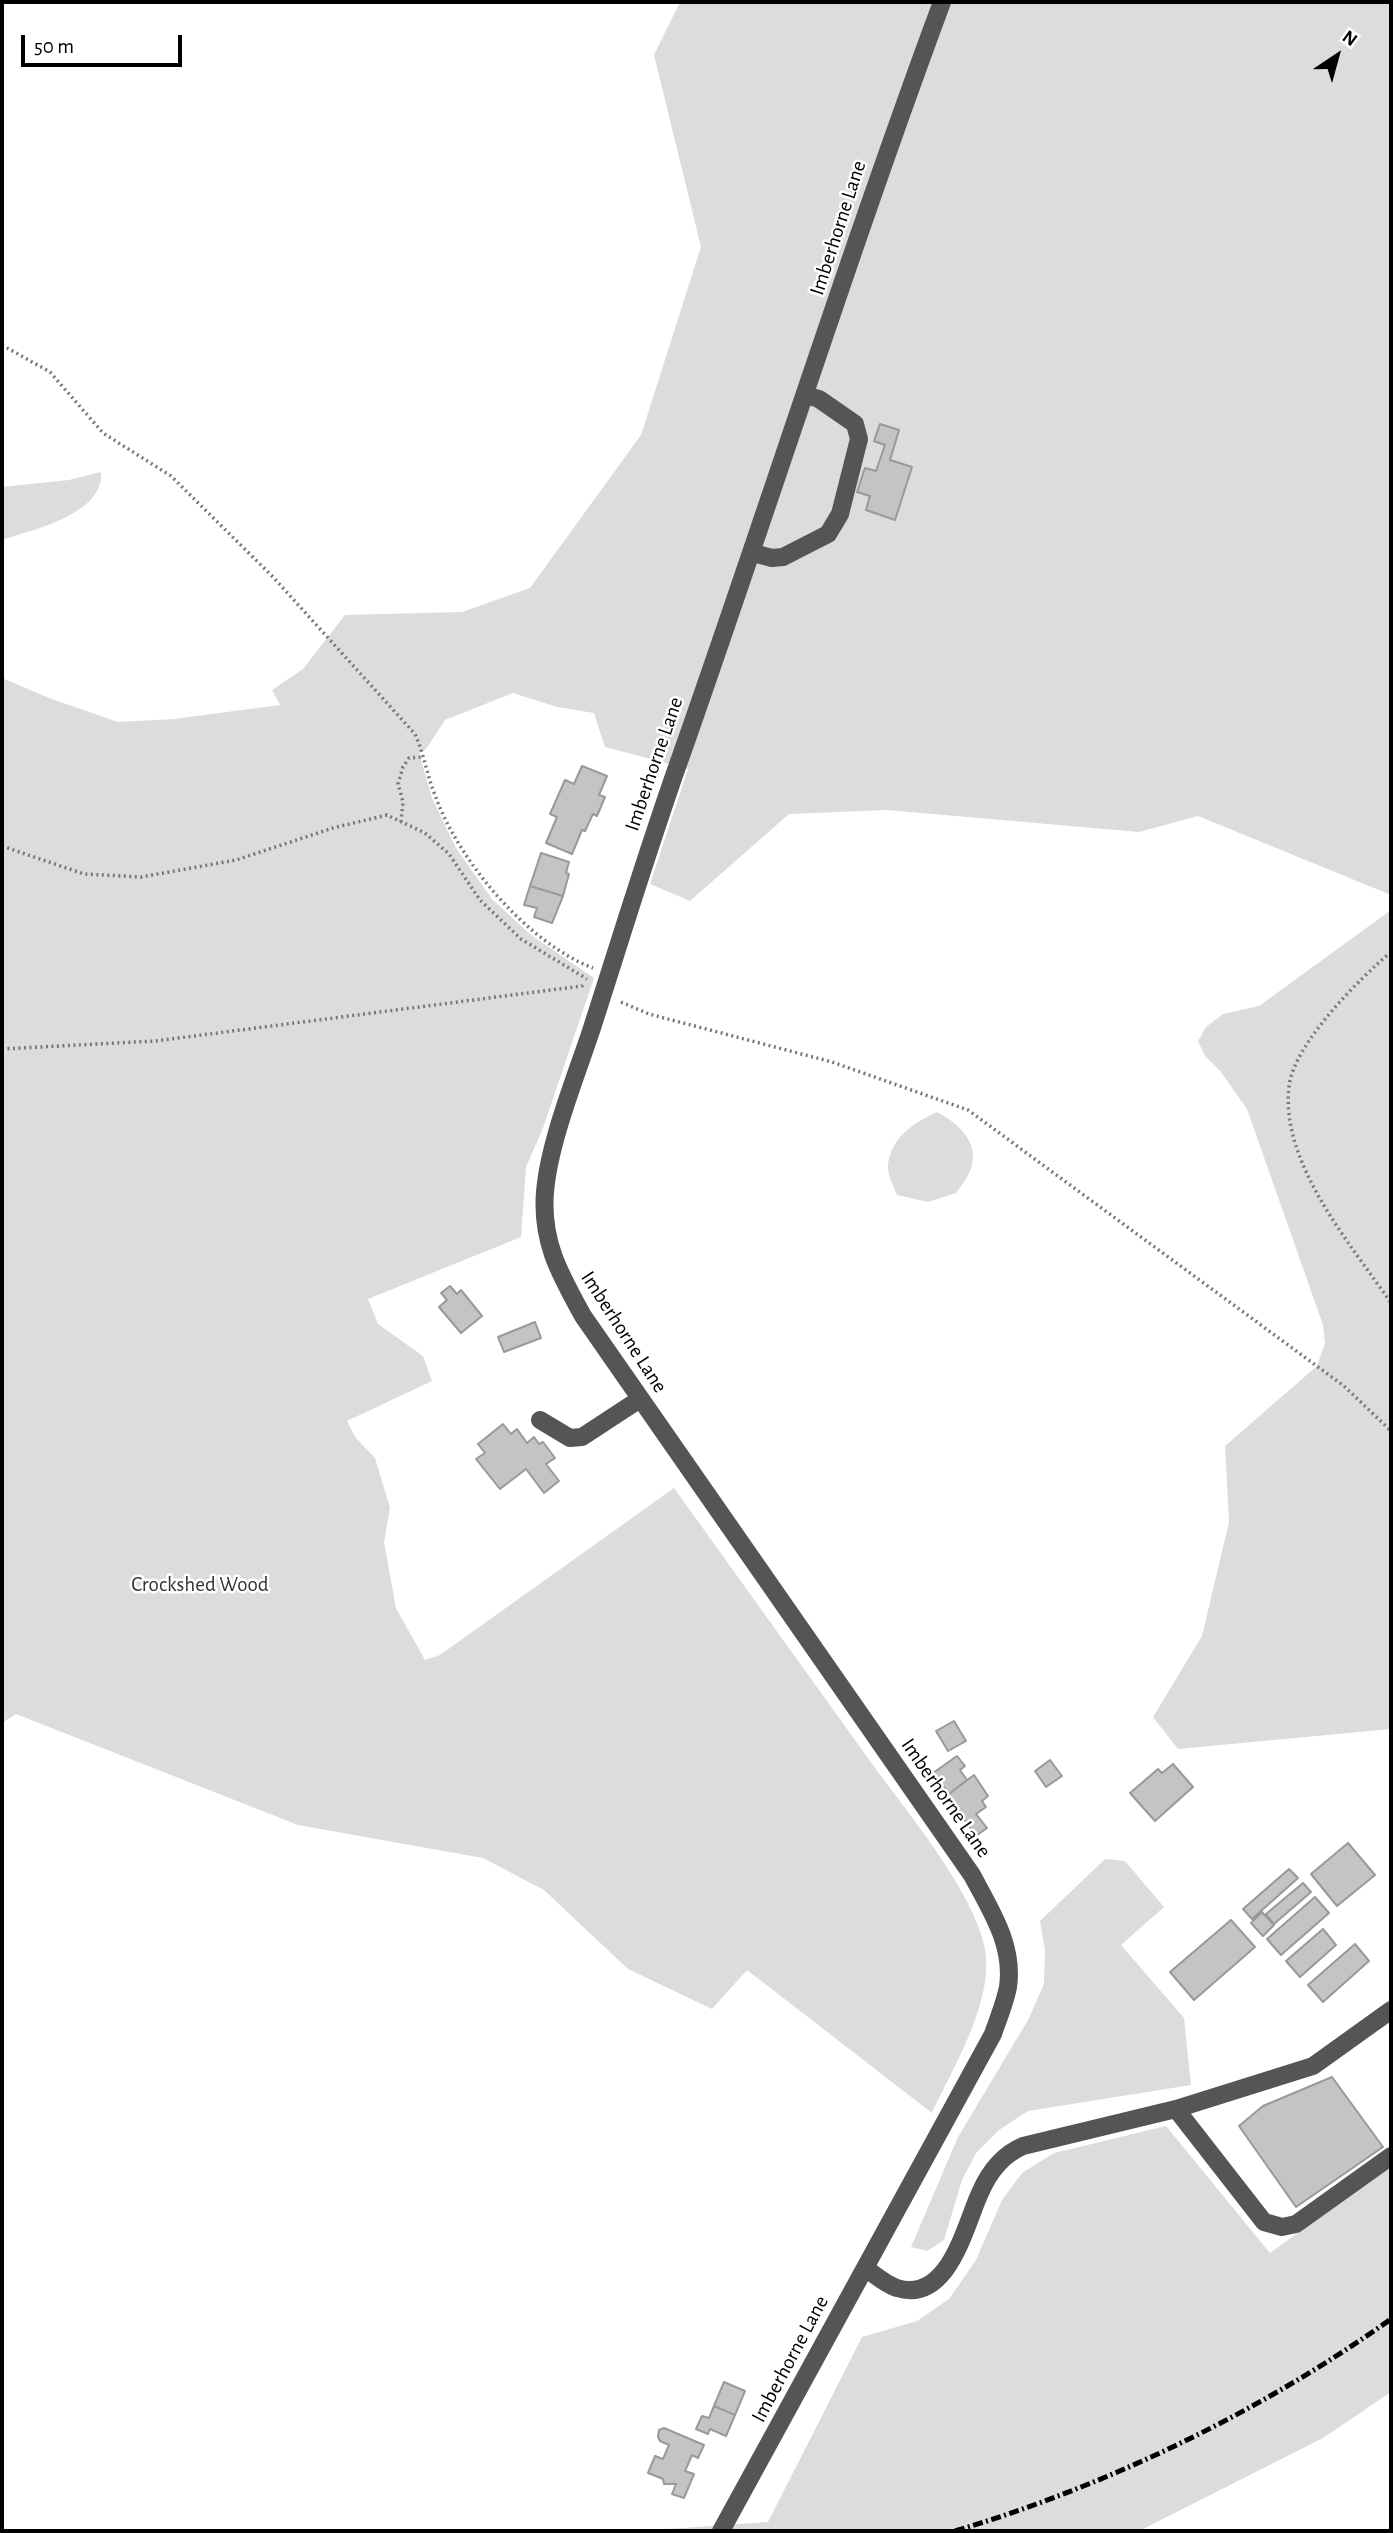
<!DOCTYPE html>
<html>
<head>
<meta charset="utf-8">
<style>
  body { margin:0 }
  #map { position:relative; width:1393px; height:2533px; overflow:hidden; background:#fff; font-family:"Alegreya Sans",sans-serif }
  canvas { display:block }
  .frame { position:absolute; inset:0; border:4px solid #000; pointer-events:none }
  .north { position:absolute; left:1302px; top:21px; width:70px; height:70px; -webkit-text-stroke:5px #fff; paint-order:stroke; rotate:36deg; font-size:19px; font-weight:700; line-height:28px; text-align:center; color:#000 }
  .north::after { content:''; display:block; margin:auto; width:24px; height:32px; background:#000; clip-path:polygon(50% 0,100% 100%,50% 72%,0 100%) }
  .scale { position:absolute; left:21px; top:35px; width:161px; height:32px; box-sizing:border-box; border:4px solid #000; border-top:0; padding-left:9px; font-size:21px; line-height:24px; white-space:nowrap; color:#000; -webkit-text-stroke:5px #fff; paint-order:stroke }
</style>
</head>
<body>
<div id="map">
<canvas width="1393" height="2533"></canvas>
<div class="frame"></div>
<div class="north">N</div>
<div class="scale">50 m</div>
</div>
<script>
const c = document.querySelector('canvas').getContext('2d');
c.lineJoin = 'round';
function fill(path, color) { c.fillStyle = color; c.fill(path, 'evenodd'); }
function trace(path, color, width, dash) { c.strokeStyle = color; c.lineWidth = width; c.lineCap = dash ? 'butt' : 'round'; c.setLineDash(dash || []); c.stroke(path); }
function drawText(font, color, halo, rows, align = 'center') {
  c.font = font + ' "Alegreya Sans",sans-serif'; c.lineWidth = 5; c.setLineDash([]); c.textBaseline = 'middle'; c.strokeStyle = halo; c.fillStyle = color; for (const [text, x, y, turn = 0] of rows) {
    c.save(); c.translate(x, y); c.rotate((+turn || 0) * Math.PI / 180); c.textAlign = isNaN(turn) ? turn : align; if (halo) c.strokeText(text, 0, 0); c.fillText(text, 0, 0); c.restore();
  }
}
fill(new Path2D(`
  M680 2H1391V895L1198 816 1139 832 887 810 789 814 690 901 650 884 688 769 605 747 594 713 557 707 513 693 445 720 426 749 419 753 432 798 456 848 492 899 531 935 594 978 543 1128 526 1167 521 1237 368 1299 378 1324 423 1356 432 1381 347 1421 355 1437 375 1458 390 1508 384 1542 396 1608 425 1660 440 1655 674 1488C741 1581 808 1675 875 1768 909 1814 975 1894 985 1949 994 2001 954 2066 932 2113L747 1970 712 2009 628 1969 544 1890 483 1858 298 1825 16 1714 2 1723V678L49 698 118 722 174 719 280 705 272 690 303 669 345 615 462 612 530 588 641 435 701 247 654 55Z
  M101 472C105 514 32 530 2 540V487L69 480Z
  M1391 910V1729L1178 1749 1153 1717 1202 1636 1229 1522 1225 1446 1317 1366 1325 1343 1323 1325 1247 1109 1221 1072 1205 1056 1198 1041 1206 1027 1223 1014 1259 1006Z
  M937 1112C958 1123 980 1142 971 1169 968 1177 961 1186 956 1193L928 1202 897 1195C894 1187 888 1176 888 1168 888 1140 914 1122 937 1112Z
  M1105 1859 1125 1861 1164 1907 1121 1945 1184 2018 1191 2085 1028 2111 999 2130 976 2153 962 2180 944 2240 927 2251 911 2247 958 2137 1028 2020 1044 1984 1045 1950 1040 1921Z
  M1166 2126 1270 2253 1391 2165V2392L1323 2438 1139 2531H639L768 2522 862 2337 917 2321 949 2299 976 2260 1002 2200 1022 2173 1054 2153Z`), '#dcdcdc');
const building = new Path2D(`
  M880 424 899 430 890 460 912 467 895 520 866 510 870 496 857 492 865 468 876 471 885 445 874 441Z
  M582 766 607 776 599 795 605 797 597 816 593 814 585 831 582 830 572 854 546 843 557 817 550 814 565 780 574 784Z
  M541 853 569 862 566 873 569 874 563 896 530 886Z
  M530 886 563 896 552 923 534 917 537 908 524 905Z
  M450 1286 457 1294 461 1290 482 1316 461 1333 439 1307 447 1300 441 1293Z
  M535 1322 541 1338 504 1352 498 1337Z
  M503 1424 511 1434 517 1429 527 1443 534 1437 539 1444 543 1442 555 1458 546 1464 559 1481 544 1493 526 1469 500 1489 476 1459 485 1453 478 1444Z
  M954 1721 966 1741 948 1751 936 1731Z
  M957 1756 965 1766 960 1770 967 1780 949 1794 933 1773Z
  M1050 1760 1062 1776 1046 1787 1035 1771Z
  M1173 1764 1193 1787 1155 1821 1130 1793 1158 1769 1162 1773Z
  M974 1775 988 1796 982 1801 986 1807 976 1814 987 1828 976 1836 954 1806 956 1804 949 1794Z
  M1348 1843 1375 1875 1337 1906 1311 1874Z
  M1289 1869 1298 1878 1252 1919 1243 1909Z
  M1303 1883 1311 1892 1274 1924 1266 1914Z
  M1315 1897 1329 1913 1281 1955 1267 1939Z
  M1262 1912 1274 1925 1263 1936 1251 1923Z
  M1231 1920 1255 1947 1194 2000 1170 1972Z
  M1323 1929 1336 1945 1300 1977 1286 1961Z
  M1355 1944 1369 1961 1323 2002 1308 1985Z
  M1332 2077 1383 2147 1296 2207 1239 2126 1263 2106Z
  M724 2382 745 2391 735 2415 714 2406Z
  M714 2406 735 2415 726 2436 710 2429 708 2434 696 2429 702 2416 709 2418Z
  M664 2428 704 2445 698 2458 692 2455 685 2471 694 2474 684 2498 672 2494 676 2484H664L663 2479 648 2473 655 2456 663 2459 669 2445 660 2441 658 2437 659 2430Z`);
fill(building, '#c4c4c4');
trace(building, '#999', 2);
trace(new Path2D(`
  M2 345 50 372 103 433 171 476 273 577 415 734C424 754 427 775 435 795 458 860 527 943 593 968
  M401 822 403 802 398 784 403 767 409 758 424 757
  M2 846 84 874 141 877 236 860 333 828 387 815 425 833 449 854 480 900 521 939 587 979
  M1391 952C1359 979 1294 1044 1289 1086 1280 1163 1350 1243 1391 1303
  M621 1002 649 1014 832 1062 968 1110 1344 1386 1391 1431
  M2 1049 155 1041 582 986 584 982`), '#777', 3.5, [2, 3.5]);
trace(new Path2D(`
  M753 553 772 558 783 557 828 534 840 514 859 439 855 424 819 399 806 395
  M540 1420 570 1438 582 1437 640 1399
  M1176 2109 1264 2222 1282 2227 1296 2224 1391 2156
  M865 2268C874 2274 886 2285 897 2288 949 2304 965 2225 980 2193 989 2172 1002 2155 1023 2146L1176 2109 1313 2066 1391 2010
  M721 2531 993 2034C998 2019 1005 2003 1008 1987 1014 1945 991 1911 972 1875L583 1316C560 1274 541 1242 545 1192 549 1143 575 1079 591 1031 621 938 649 845 682 753 770 503 850 250 942 2`), '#555', 18);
trace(new Path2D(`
  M955 2531C1109 2485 1260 2412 1391 2319`), '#000', 5, [10, 3.5, 2, 3.5]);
drawText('21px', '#000', '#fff', [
  ["Imberhorne Lane",838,228,-72],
  ["Imberhorne Lane",654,764,-71],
  ["Imberhorne Lane",624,1332,57],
  ["Imberhorne Lane",946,1798,55],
  ["Imberhorne Lane",790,2359,-62]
]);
drawText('21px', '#333', '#fff', [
  ["Crockshed Wood",200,1585]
]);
</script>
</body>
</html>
